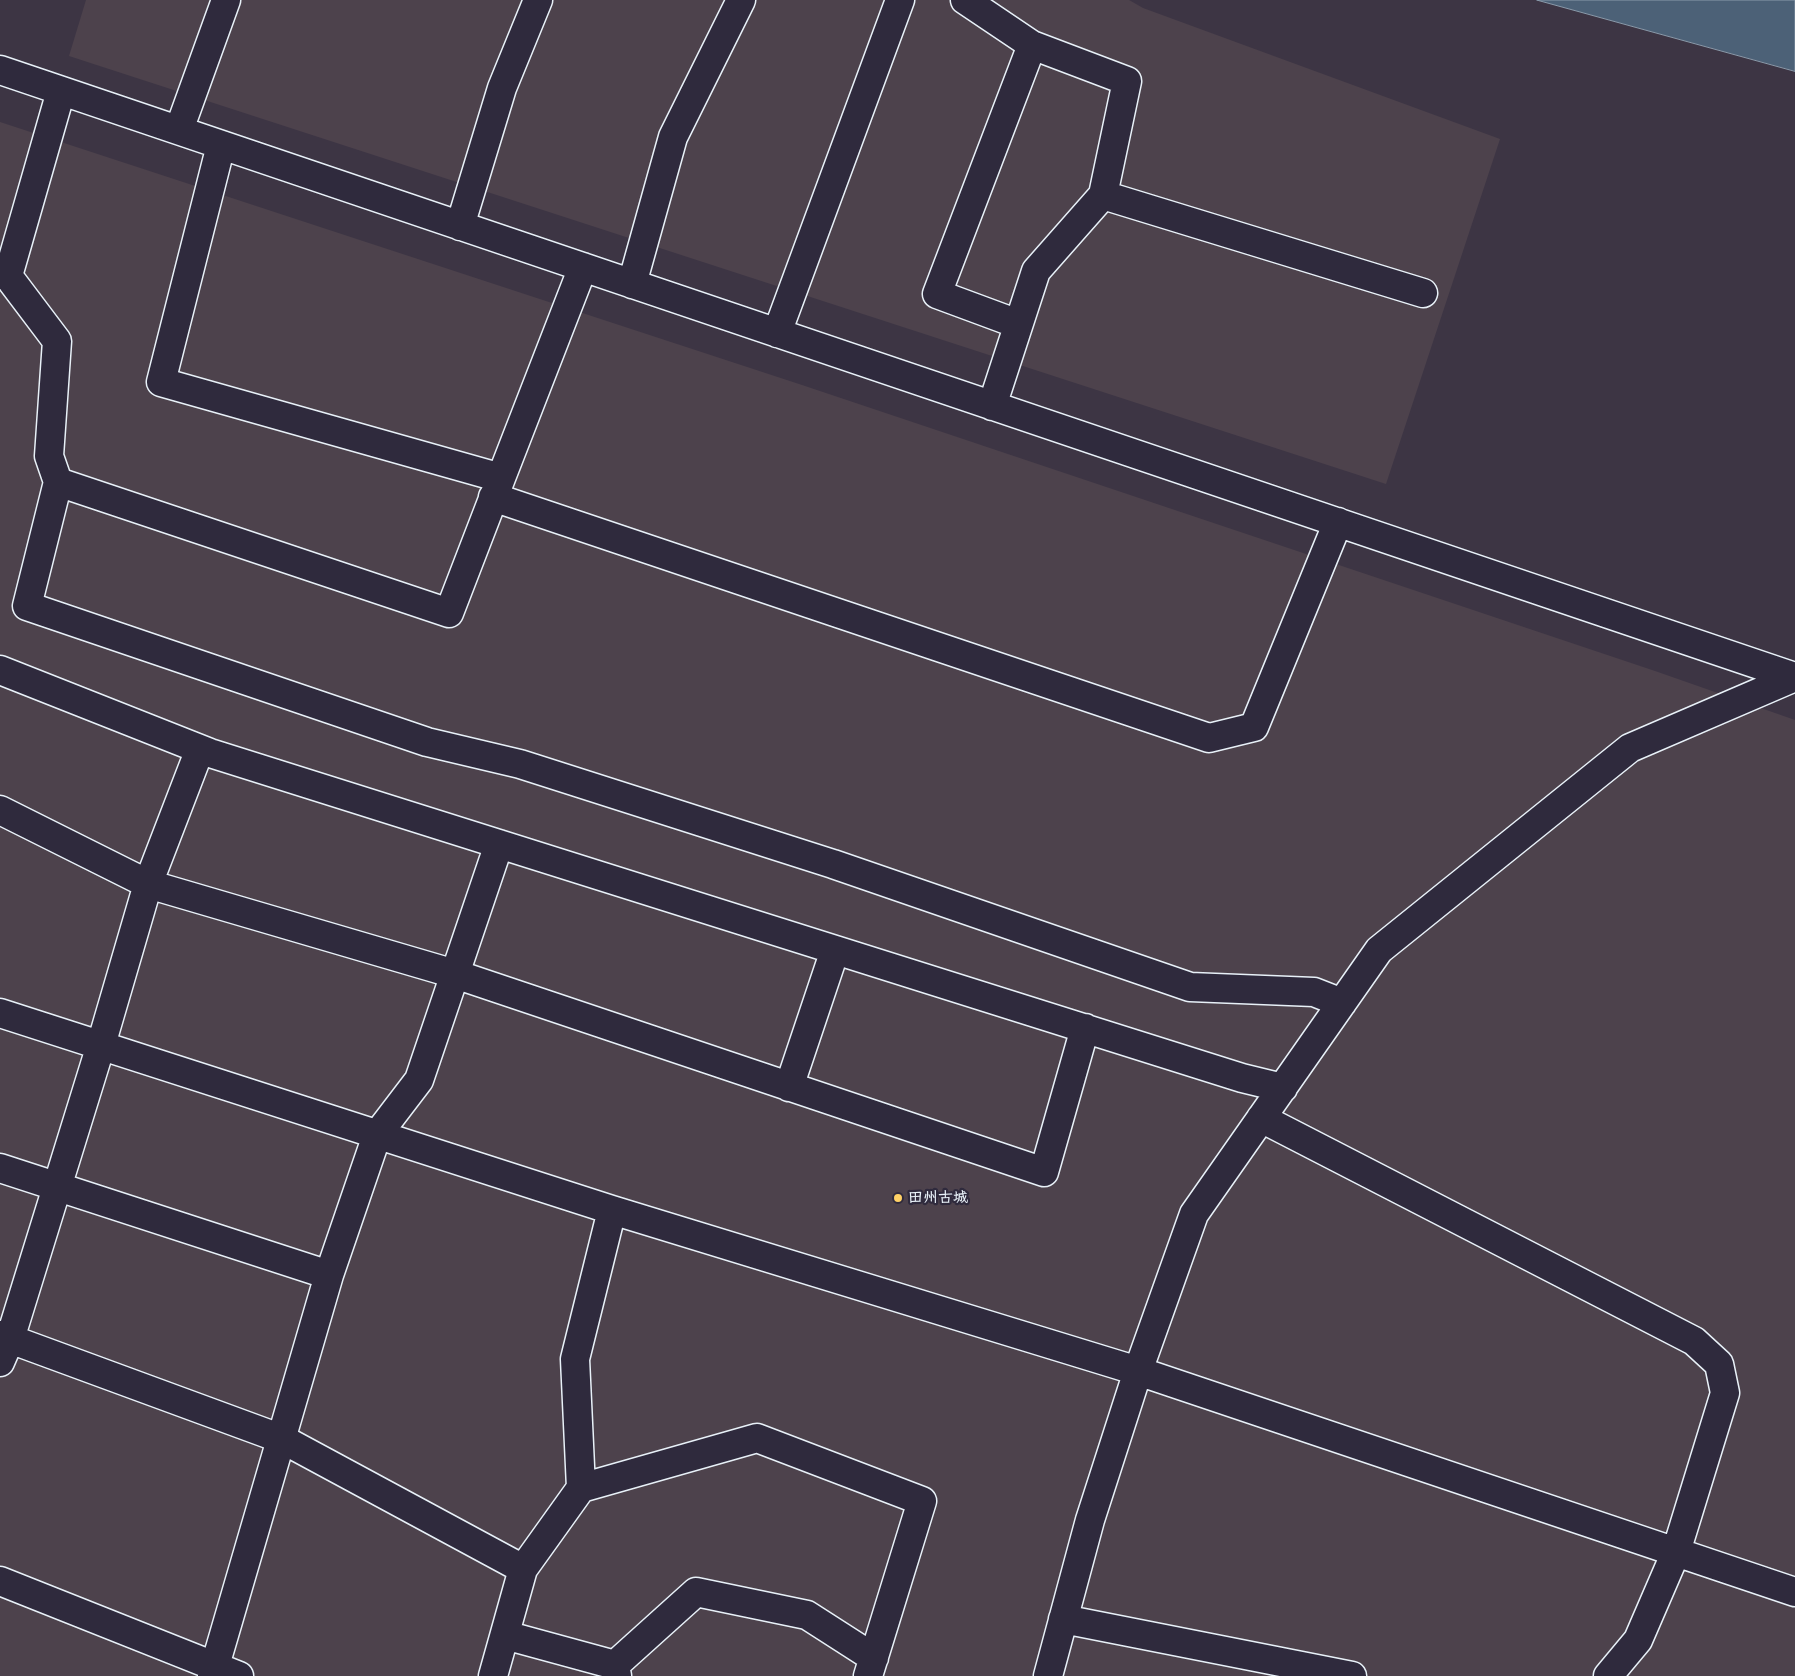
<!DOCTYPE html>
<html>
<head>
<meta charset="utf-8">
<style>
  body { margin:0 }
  canvas { display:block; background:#3d3544 }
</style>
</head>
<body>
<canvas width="1795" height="1676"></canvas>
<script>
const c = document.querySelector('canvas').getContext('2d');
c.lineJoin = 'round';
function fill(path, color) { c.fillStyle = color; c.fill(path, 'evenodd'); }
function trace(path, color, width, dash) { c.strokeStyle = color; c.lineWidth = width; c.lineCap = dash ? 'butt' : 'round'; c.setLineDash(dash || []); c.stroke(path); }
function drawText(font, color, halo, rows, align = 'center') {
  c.font = font + ' "Comic Neue","LXGW WenKai TC",sans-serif'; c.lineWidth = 4.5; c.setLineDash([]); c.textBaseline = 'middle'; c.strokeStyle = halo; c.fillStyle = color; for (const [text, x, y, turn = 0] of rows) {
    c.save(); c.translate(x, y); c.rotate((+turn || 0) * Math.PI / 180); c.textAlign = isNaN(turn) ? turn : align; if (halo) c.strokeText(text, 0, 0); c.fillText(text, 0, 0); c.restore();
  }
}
fill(new Path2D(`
  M86 0H1129L1143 8 1500 139 1386 484 69 56Z
  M0 122 802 385 1655 671 1795 720V1676H0Z`), '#4d424c');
const water = new Path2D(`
  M1537 0H1795V71Z`);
fill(water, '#4c6177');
trace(water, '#8a9bab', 1);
const minor = new Path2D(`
  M965 0 1032 45 1127 81 1103 195 1423 293
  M0 70 1795 677
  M179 130 226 0
  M460 226 502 88 538 0
  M0 275 8 276 57 341 49 456 58 482 449 613 501 478 161 382 221 145
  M8 276 61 91
  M632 284 673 137 741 0
  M1018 324 937 294 1032 45
  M777 333 900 0
  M992 406 1036 271 1103 195
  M501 478 583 267
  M58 482 27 606 427 742 520 764 833 864 1190 987 1314 992 1342 1003
  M493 497 1209 738 1254 727 1338 522
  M0 670 210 753 1242 1078 1283 1088
  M0 810 148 884 455 974 1044 1172 1085 1028
  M0 1013 612 1210 1138 1371 1795 1592
  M789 1087 835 950
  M1261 1118 1694 1341 1719 1364 1725 1393 1676 1552 1638 1640 1608 1676
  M0 1168 329 1275 212 1676
  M329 1275 377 1135 419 1080 499 844
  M0 1335 10 1339 101 1045 148 884 200 749
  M0 1362 10 1339 282 1439 523 1569 493 1676
  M581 1488 575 1359 612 1210
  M523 1569 581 1488 757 1438 922 1501 868 1676
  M0 1581 239 1676
  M1063 1619 1352 1676
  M505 1635 615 1665 617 1676
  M615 1665 696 1592 807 1615 874 1658
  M1048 1676 1090 1520 1138 1371 1194 1214 1379 950 1630 748 1795 677`);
trace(minor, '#e8f1f8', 31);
trace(minor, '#2f2a3d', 28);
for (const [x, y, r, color] of [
  [898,1198,5,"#ffd166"]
]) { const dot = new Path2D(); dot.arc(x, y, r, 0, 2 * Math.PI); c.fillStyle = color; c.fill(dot); trace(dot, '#2f2a3d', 2); }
drawText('bold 15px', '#e8f1f8', '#2f2a3d', [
  ["田州古城",908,1198]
], 'left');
</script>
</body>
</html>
